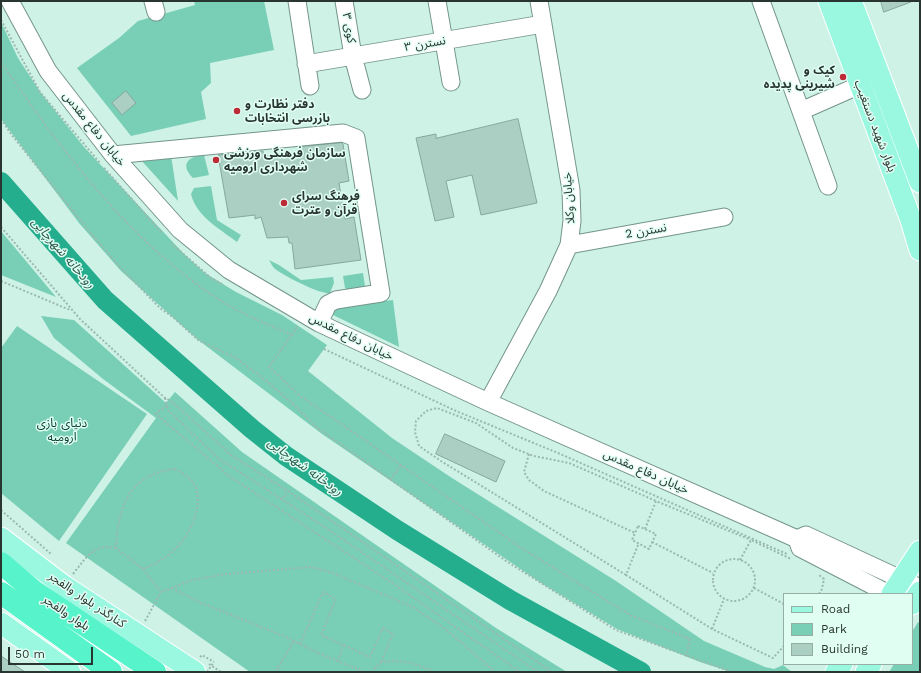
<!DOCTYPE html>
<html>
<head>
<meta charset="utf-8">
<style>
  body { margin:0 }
  #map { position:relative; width:921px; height:673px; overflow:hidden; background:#cef2e6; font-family:"Work Sans",sans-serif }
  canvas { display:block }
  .frame { position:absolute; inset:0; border:2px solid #283531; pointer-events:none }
  .legend { position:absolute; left:783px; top:593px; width:130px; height:72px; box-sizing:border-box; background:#e1fef3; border:1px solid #97aea5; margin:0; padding:5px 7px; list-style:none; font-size:12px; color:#283531 }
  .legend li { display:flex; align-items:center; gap:8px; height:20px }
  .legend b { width:20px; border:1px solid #97aea5 }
  .scale { position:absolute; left:8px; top:647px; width:85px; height:18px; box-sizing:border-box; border:2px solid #283531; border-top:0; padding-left:5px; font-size:12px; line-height:14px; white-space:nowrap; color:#283531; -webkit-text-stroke:3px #e1fef3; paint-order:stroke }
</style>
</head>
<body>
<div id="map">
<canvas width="921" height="673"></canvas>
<div class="frame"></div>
<ul class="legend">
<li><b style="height:5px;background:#9af8e0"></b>Road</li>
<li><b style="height:11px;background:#79cfb5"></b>Park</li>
<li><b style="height:11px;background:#accfc3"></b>Building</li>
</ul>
<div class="scale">50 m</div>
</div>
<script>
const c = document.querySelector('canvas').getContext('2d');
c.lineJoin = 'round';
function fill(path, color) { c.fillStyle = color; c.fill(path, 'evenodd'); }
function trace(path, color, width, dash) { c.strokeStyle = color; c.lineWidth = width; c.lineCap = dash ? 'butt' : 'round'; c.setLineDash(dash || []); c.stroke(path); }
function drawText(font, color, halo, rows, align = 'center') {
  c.font = font + ' "Work Sans","Noto Sans Arabic",sans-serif'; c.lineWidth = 3; c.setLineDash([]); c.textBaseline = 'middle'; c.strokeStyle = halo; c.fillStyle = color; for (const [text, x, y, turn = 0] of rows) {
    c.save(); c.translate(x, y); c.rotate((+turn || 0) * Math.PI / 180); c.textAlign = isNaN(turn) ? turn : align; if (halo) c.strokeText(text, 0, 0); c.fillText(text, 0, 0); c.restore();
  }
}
fill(new Path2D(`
  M194 1H264L274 50 210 63 211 83 201 92 206 119 131 136 77 68 119 38 138 21 195 5Z
  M1 22 18 58 41 93 84 147 184 254 205 273 236 292 282 315 327 345 308 371 392 438 452 478 616 581 704 641 765 667 774 669 783 665 792 672H731L700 662 617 629 541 583 322 434 197 339 121 271 79 223 1 119Z
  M171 155 178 201 141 160Z
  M204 155 209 175 193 178C179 164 189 156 204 155Z
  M211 186 217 220 241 235 237 242C220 229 196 216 191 194L194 188Z
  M1 231 56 297 1 275Z
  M269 260 279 265 301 280 333 277 334 283 330 293C321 295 282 275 274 268 272 266 271 263 269 260Z
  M363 273 365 286 360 292 349 291 345 288 343 276Z
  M393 300 399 347 331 314 333 307Z
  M41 316 74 320 166 403 175 392 242 452 496 628 567 672H250L66 543 156 418 103 379 54 338Z
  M17 326 147 414 59 541 1 493V348Z
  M918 622 920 623V672H889L894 664H912V632Z`), '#79cfb5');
trace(new Path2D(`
  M1 182 105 300 252 429 286 456 397 530 510 600 641 672`), '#25ae8e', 20);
const building = new Path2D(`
  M881 1H911V2L884 12Z
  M126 91 136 103 122 115 112 103Z
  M518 119 537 203 481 215 472 175 446 181 454 217 435 221 416 138 436 134V138Z
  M342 143 343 144 349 181 339 183 345 219 354 217 361 260 295 269 292 243H289L288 237 267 238 261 217 255 219V215L229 218 218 155 263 151 264 156 301 152 300 147Z
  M445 434 505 461 496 482 436 454Z
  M1 656 25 672H1Z`);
fill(building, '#accfc3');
trace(building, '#85a79c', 1);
const minor = new Path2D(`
  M10 1 48 71 113 155 180 230 229 270 319 323 488 402 797 539 800 548 889 594
  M153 1 156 12
  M297 1 310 86
  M344 1 353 56 362 90
  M437 1 451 82
  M761 1 828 186
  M306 64 543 24
  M801 111 860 85
  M113 155 343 133 356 138 381 293 336 300 328 304 319 323
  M569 245 724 217
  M488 402 548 291 569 245 572 221 571 190 539 1
  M797 539 806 535 920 588`);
const major = new Path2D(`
  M829 1 911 220 920 250
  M851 1 920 182
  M1 538 64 586 195 672
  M892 594 920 551
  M912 604 920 592
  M1 623 70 672
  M836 672 842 664
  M866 672 871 664`);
const highway = new Path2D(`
  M1 563 35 592 155 672
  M1 593 111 672`);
trace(minor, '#74958a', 19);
trace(major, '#fff', 23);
trace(highway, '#fff', 24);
trace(new Path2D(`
  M1 20 40 92 100 163
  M1 62C61 150 128 240 218 299 241 314 267 324 292 335
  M1 119 11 134 88 230 118 265 160 308 174 318 198 340 236 358 264 379 294 405 316 427 506 561 616 630 732 672
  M104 168 161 232
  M1 227 80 319 165 398 171 401 232 456 288 491 552 672
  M171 243 211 278 222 284
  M1 281 70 310
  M297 327 269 367 299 395 523 549 630 615 690 639 686 657
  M324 349 456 411 558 453 787 554
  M165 398 168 410 218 458 326 528 538 672
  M166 405 156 414 229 476 398 587 520 672
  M529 454 524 472 529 480 544 491 635 533
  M175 469C182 473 190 477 194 484 205 504 190 535 175 549 166 558 155 564 143 569L116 548C118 508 128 474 175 469Z
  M390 480 401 465
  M283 498 288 491
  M1 510 51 554
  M638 526 656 534 649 549 632 540Z
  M645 529 656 501 751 540
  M652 542 713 573
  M638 545 626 575 712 629 773 658 784 646
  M713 580a21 21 0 1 1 42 0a21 21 0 1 1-42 0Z
  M740 560 751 540 791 559
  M143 569 161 592
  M73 574C86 558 93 543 116 548
  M626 575 441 461 419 446 415 432 416 421 426 411 437 408 476 423 513 448 534 456 569 463 656 501
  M172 588 199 602 286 637 320 654 365 672
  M754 588 784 604
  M819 594 822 589 824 579 819 575
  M145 621 161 592 192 580 226 574 311 567 333 573 413 607 448 631 495 672
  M712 629 724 599
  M300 644 323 592 336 599 321 635 370 657 383 628 393 634 381 662
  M200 657 202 655 214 662
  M338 661 343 645
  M209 664 221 672
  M282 672 277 669 294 641
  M372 672 381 662C401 660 416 662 433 672
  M768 672H769`), '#9bb8af', 2, [2, 2]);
trace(minor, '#fff', 17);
trace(major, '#9af8e0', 21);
trace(highway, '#57f3cb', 22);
trace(new Path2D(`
  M207 672 214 662`), '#9bb8af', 2, [2, 2]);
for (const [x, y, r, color] of [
  [843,77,4,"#bc2c37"],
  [237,111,4,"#bc2c37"],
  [216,160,4,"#bc2c37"],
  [284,203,4,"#bc2c37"]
]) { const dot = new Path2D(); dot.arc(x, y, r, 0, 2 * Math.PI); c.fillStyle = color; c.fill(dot); trace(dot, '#e1fef3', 1.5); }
drawText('12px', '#283531', '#e1fef3', [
  ["کوی ۳",349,28,80],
  ["نسترن ۳",425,44,-10],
  ["بلوار شهید دستغیب",875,126,69],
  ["خیابان دفاع مقدس",94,129,51],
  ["خیابان وکلا",569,198,-94],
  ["نسترن 2",646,231,-10],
  ["خیابان دفاع مقدس",351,337,26],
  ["خیابان دفاع مقدس",646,472,24],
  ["کنارگذر بلوار والفجر",87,600,34],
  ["بلوار والفجر",66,613,34]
]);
drawText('bold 12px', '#283531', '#e1fef3', [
  ["کیک و",835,70,"right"],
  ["شیرینی پدیده",835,84,"right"],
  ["دفتر نظارت و",245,104],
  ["بازرسی انتخابات",245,118],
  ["سازمان فرهنگی ورزشی",224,153],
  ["شهرداری ارومیه",224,167],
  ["فرهنگ سرای",292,196],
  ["قرآن و عترت",292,210]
], 'left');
drawText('12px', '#074033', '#e1fef3', [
  ["دنیای بازی",62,423],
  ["ارومیه",62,437]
]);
drawText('italic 13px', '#2a5e4f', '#e1fef3', [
  ["رودخانه شهرچایی",63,253,49],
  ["رودخانه شهرچایی",305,467,36]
]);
</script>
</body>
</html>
